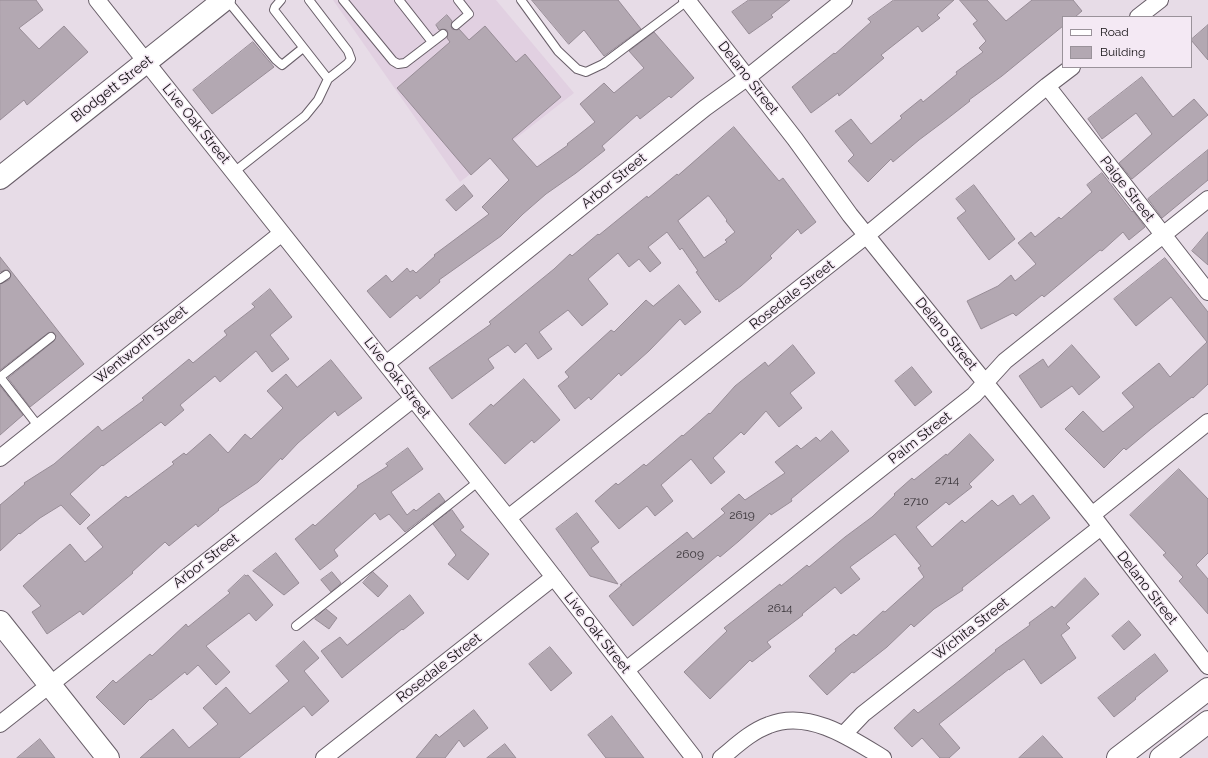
<!DOCTYPE html>
<html>
<head>
<meta charset="utf-8">
<style>
  body { margin:0 }
  #map { position:relative; width:1208px; height:758px; overflow:hidden; background:#e7dce7; font-family:Raleway,sans-serif }
  canvas { display:block }
  .legend { position:absolute; left:1062px; top:16px; width:130px; height:52px; box-sizing:border-box; background:#f4e9f4; border:1px solid #9a929a; margin:0; padding:5px 7px; list-style:none; font-size:12px; color:#120f12 }
  .legend li { display:flex; align-items:center; gap:8px; height:20px }
  .legend b { width:20px; border:1px solid #9a929a }
</style>
</head>
<body>
<div id="map">
<canvas width="1208" height="758"></canvas>
<ul class="legend">
<li><b style="height:5px;background:#fff"></b>Road</li>
<li><b style="height:11px;background:#b3a8b2"></b>Building</li>
</ul>
</div>
<script>
const c = document.querySelector('canvas').getContext('2d');
c.lineJoin = 'round';
function fill(path, color) { c.fillStyle = color; c.fill(path, 'evenodd'); }
function trace(path, color, width, dash) { c.strokeStyle = color; c.lineWidth = width; c.lineCap = dash ? 'butt' : 'round'; c.setLineDash(dash || []); c.stroke(path); }
function drawText(font, color, halo, rows, align = 'center') {
  c.font = font + ' Raleway,sans-serif'; c.lineWidth = 3; c.setLineDash([]); c.textBaseline = 'middle'; c.strokeStyle = halo; c.fillStyle = color; for (const [text, x, y, turn = 0] of rows) {
    c.save(); c.translate(x, y); c.rotate((+turn || 0) * Math.PI / 180); c.textAlign = isNaN(turn) ? turn : align; if (halo) c.strokeText(text, 0, 0); c.fillText(text, 0, 0); c.restore();
  }
}
fill(new Path2D(`
  M333 0H496L574 93 460 182Z`), '#e1d0e1');
const building = new Path2D(`
  M0 0H36L43 10 19 28 39 49 64 26 88 52 27 105 24 100 0 120Z
  M532 0H618L641 29 604 56 584 30 569 44Z
  M749 0H790L771 15 773 17 749 34 732 12Z
  M894 0H954L937 15 940 18 922 32 918 26 881 55 884 58 839 96 838 93 811 113 792 87 834 53 835 54 871 22 868 19Z
  M960 0H987L1006 21 1032 0H1073L1082 11 1075 17H1063V26L1002 76 969 100 970 101 947 119 919 140 893 162 891 159 868 182 848 161 854 155 835 131 851 119 871 144 902 118 900 116 921 99 923 102 957 74 956 72 983 52 979 48 986 41 973 24 977 21Z
  M447 15 452 21 451 26 452 29 457 30 459 29 469 40 485 26 516 62 525 54 561 97 512 139 537 167 568 145 567 144 595 122 580 104 604 83 614 93 644 68 629 51 654 32 694 78 671 98 669 96 640 119 637 115 602 146 605 150 576 173 546 194 523 214 501 236 439 280 440 282 420 299 417 295 390 318 367 291 386 275 392 282 407 268 410 272 413 270 416 273 435 256 434 255 489 214 482 207 509 180 490 158 471 175 397 88 450 42 447 38 448 34 447 30 443 29 439 30 436 25Z
  M1208 25V60L1191 40Z
  M253 42 274 67 212 114 193 90Z
  M1142 77 1173 117 1194 99 1208 115 1132 179 1119 163 1152 134 1136 113 1102 139 1088 119Z
  M734 127 779 181 783 178 816 222 801 234 798 229 770 256 772 258 741 286 719 302 718 299 716 300 696 272 698 271 682 248 680 250 667 232 648 247 661 263 650 272 639 259 629 267 618 253 588 279 608 304 582 326 568 310 539 332 552 349 538 359 526 343 515 353 508 345 488 359 494 368 452 399 429 368 491 324 489 322 554 269 570 254 572 256 598 234 599 235 647 196 648 198 677 174 678 175ZM708 196H709L727 220 726 221 735 232 725 240 727 242 704 258 678 221Z
  M1208 150V180L1162 218 1148 199Z
  M1102 173 1132 212 1133 211 1145 227 1129 240 1123 232 1102 251 1100 250 1044 297 1042 295 1016 316 1013 313 981 329 967 301 998 286 1011 275 1015 281 1036 264 1018 243 1031 232 1035 237 1059 217 1061 219 1092 192 1087 185Z
  M464 185 473 196 456 211 446 200Z
  M974 185 1015 239 989 260 957 218 966 211 956 199Z
  M1208 232V265L1192 251Z
  M0 257 84 364 30 407 8 378 54 341 56 336 53 332 48 333 0 370V284L9 280 11 275 8 270H5L0 272Z
  M1165 258 1208 312V384L1193 398 1192 397 1151 429 1126 450 1124 448 1104 468 1065 429 1083 411 1103 432 1134 407 1122 393 1159 363 1170 377 1207 342 1171 297 1136 326 1114 299Z
  M679 285 701 312 685 325 680 319 649 351 621 376 619 373 591 400 589 397 575 409 558 386 569 377 565 372 611 330 614 332 646 300 653 306Z
  M270 289 292 317 270 335 289 359 272 372 256 351 220 382 215 376 180 405 184 410 165 426 161 422 103 466 102 465 70 494 90 515 80 525 61 505 40 518 20 534 19 533 0 551V505L25 484 24 483 54 464 98 426 102 431 144 400 142 398 189 359 193 363 227 335 224 331 255 307 252 304Z
  M793 345 815 373 790 393 802 408 779 427 766 411 744 435 741 432 713 458 725 472 711 484 691 459 661 485 673 501 655 516 647 506 619 529 595 501 616 483 618 485 644 464 646 466 682 435 683 436 709 413 710 414 735 386 765 362 768 366Z
  M1072 345 1100 377 1079 395 1072 386 1041 408 1019 376 1043 359 1048 367Z
  M331 360 362 398 338 416 335 411 298 443 282 460 281 458 258 482 218 509 219 510 198 527 196 524 169 546 165 542 132 572 133 573 83 615 80 611 47 634 32 612 41 606 23 586 70 544 85 562 103 547 87 528 126 496 128 498 174 464 172 462 184 453 186 455 210 434 228 453 245 434 251 439 283 408 267 391 286 374 297 387Z
  M912 367 932 392 915 406 895 381Z
  M524 379 560 420 534 443 532 440 505 464 469 424 491 404 493 406Z
  M0 386 23 415 0 435Z
  M832 431 849 451 791 499 792 501 771 515 770 513 739 541 720 557 718 555 633 626 609 596 622 585H620L687 532 693 539 725 513 721 509 739 494 745 500 785 473 775 462 797 445 801 449 816 437 820 441Z
  M970 434 994 460 969 484 972 487 949 505 946 502 916 527 932 547 962 520 965 523 992 500 998 506 1013 495 1020 505 1033 495 1050 518 962 588 963 590 934 609 914 627 911 624 887 647 854 673 852 672 827 695 809 676 836 651 835 649 854 634 856 636 883 611 885 612 924 577 918 568 921 566 895 534 850 567 860 579 841 594 835 587 802 614 803 615 767 642 771 647 752 662 750 660 710 699 684 672 727 631 724 628 780 584 781 586 807 565 809 567 845 537 872 517 895 495 894 494 912 478 914 480 946 454 947 455Z
  M408 448 423 469 391 492 407 515 414 509 416 511 439 493 445 501 405 532 389 514 380 520 375 513 334 550 338 556 320 570 295 539 313 524 315 526 358 487 357 486 388 466 386 464Z
  M1179 469 1208 499V553L1196 565 1208 579V614L1179 581 1183 577 1163 555 1166 553 1130 515Z
  M452 510 464 527 460 530 489 554 468 580 448 564 456 555 433 524Z
  M577 513 599 542 591 548 618 584 590 576 556 529Z
  M276 553 299 583 284 595 253 571Z
  M332 572 341 583 331 592 321 580Z
  M373 572 388 586 378 597 363 583Z
  M245 575 246 576 248 575 273 605 256 621 249 613 206 646 230 672 216 685 198 665 187 675 185 672 151 700 150 699 124 725 96 697 113 680 116 683 150 654 152 656 186 624 188 627 230 593 228 591Z
  M1085 578 1099 594 1066 624 1070 628 1061 635 1076 658 1041 684 1024 659 1009 670V669L939 724 960 748 949 758H940L922 738 912 747 894 728 914 709 918 713 954 685 996 651 995 650 1030 625 1029 623 1052 606 1054 608Z
  M410 595 424 613 403 630 402 629 342 678 321 651 340 637 347 645Z
  M326 609 337 618 329 629 315 619Z
  M1129 621 1141 635 1124 650 1112 636Z
  M304 641 319 658 304 671 329 701 312 716 304 706 239 758H140L173 729 189 748 218 724 203 708 226 687 250 714 289 681 276 666Z
  M550 647 572 673 551 691 529 664Z
  M1155 654 1168 671 1135 698 1136 699 1114 717 1098 698Z
  M474 710 488 728 464 747 459 740 445 758H416L436 734 439 737Z
  M612 716 644 758H606L588 735Z
  M1043 736 1063 758H1019Z
  M40 739 55 758H17Z
  M505 744 516 758H487Z`);
fill(building, '#b3a8b2');
trace(building, '#978c96', 1);
const lane = new Path2D(`
  M227 0 276 60 282 65 303 48
  M281 0 275 7 274 10 328 79
  M343 0 393 61 398 64 405 63 443 34
  M399 0 432 42
  M521 0 558 51 577 69 586 72 603 64 687 1
  M456 25 469 14 458 0
  M234 172 305 116 318 100 328 79 347 64 351 59 348 51 309 0
  M0 279 6 275
  M0 377 51 337
  M0 377 39 427
  M296 626 479 481`);
const street = new Path2D(`
  M97 0 508 518 694 758
  M687 0 795 139 850 215 1092 515 1208 666
  M1138 17 1160 0
  M1047 86 1208 292
  M386 364 705 108 748 77 844 0
  M0 458 282 233
  M1092 515 1208 422
  M508 518 867 235 1047 86 1072 67
  M626 670 974 395 1005 361 1208 199
  M0 724 413 399
  M844 734 863 714 1101 527
  M324 758 554 577
  M721 758C736 746 750 732 769 725 808 709 851 738 883 758`);
const secondary = new Path2D(`
  M0 178 224 0
  M0 622 108 758
  M1118 758 1208 689
  M1161 758 1208 722`);
trace(lane, '#685e68', 10);
trace(street, '#685e68', 18);
trace(secondary, '#685e68', 24);
trace(lane, '#fff', 8);
trace(street, '#fff', 16);
trace(secondary, '#fff', 22);
drawText('12px', '#3a353a', null, [
  ["2714",947,480],
  ["2710",916,501],
  ["2619",742,515],
  ["2609",690,554],
  ["2614",780,608]
]);
drawText('14px', '#120f12', '#f4e9f4', [
  ["Delano Street",748,78,52],
  ["Blodgett Street",112,89,-38],
  ["Live Oak Street",196,124,51],
  ["Arbor Street",614,181,-39],
  ["Paige Street",1127,189,52],
  ["Rosedale Street",792,295,-38],
  ["Delano Street",946,334,51],
  ["Wentworth Street",141,345,-39],
  ["Live Oak Street",397,378,52],
  ["Palm Street",920,438,-38],
  ["Arbor Street",206,561,-38],
  ["Delano Street",1147,588,52],
  ["Wichita Street",971,629,-38],
  ["Live Oak Street",597,633,52],
  ["Rosedale Street",439,668,-38]
]);
</script>
</body>
</html>
